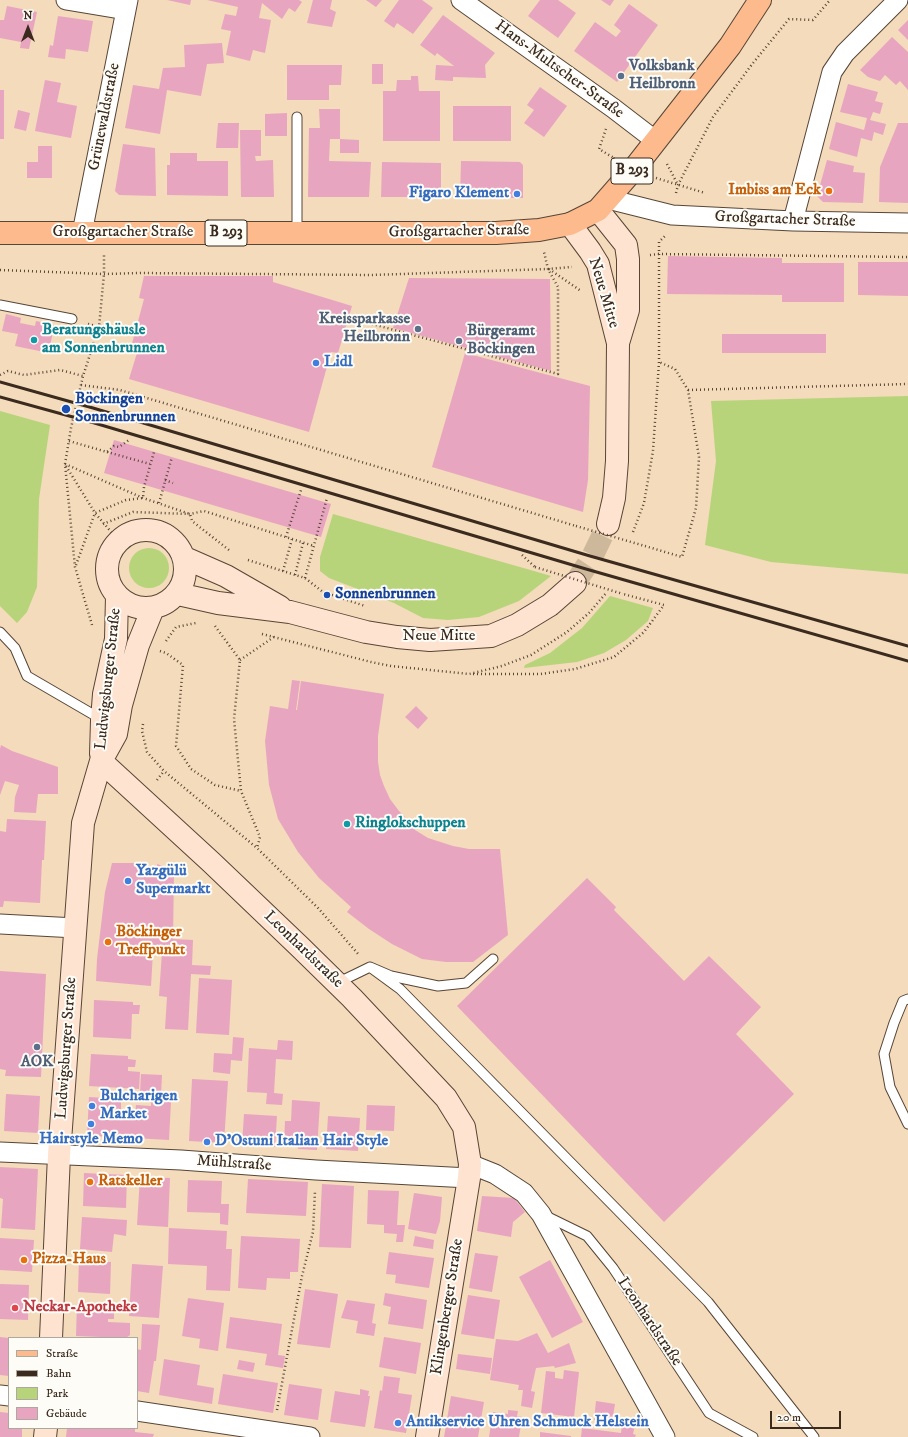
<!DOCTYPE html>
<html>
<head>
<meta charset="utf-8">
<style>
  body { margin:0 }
  #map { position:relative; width:908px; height:1437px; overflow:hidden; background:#f3dbbb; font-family:"IM FELL DW Pica",serif }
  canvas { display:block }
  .legend { position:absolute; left:8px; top:1337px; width:130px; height:92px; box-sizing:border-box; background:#fdfcf7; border:1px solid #afa8a0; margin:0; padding:5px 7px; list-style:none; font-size:12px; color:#3b2a1e }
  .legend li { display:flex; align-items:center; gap:8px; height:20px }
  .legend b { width:20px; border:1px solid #afa8a0 }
  .north { position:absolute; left:8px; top:8px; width:40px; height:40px; -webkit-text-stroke:3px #fdfcf7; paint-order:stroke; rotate:0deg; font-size:11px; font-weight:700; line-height:16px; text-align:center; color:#3b2a1e }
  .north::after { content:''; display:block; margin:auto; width:14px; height:18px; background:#3b2a1e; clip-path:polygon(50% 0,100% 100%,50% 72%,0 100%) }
  .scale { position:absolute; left:770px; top:1411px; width:71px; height:18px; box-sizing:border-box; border:2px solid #3b2a1e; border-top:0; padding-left:5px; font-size:12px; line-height:14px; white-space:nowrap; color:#3b2a1e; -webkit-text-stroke:3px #fdfcf7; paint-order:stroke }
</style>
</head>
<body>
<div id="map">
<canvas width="908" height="1437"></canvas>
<ul class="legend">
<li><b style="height:5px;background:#fcba8d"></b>Straße</li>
<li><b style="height:5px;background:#3b2a1e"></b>Bahn</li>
<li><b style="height:11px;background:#b7d47a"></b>Park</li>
<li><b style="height:11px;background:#e8a5c0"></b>Gebäude</li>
</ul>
<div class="north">N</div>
<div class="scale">20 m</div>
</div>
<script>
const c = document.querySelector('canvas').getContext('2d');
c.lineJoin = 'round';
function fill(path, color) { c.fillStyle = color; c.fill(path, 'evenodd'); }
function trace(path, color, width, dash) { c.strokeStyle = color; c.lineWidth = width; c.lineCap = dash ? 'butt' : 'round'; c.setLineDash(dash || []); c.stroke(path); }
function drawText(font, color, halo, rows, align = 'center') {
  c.font = font + ' "IM FELL DW Pica",serif'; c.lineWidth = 4; c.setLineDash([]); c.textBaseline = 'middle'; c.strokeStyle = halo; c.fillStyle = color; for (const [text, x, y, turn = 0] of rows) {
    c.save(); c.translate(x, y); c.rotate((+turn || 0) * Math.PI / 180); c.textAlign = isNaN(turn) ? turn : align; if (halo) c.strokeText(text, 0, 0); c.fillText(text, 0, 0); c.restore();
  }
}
fill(new Path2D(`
  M908 396V574L771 562 705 545 716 461 711 401Z
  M0 411 50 425 39 499 37 587 27 612 17 623 0 606Z
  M333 514 534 571 551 576 519 601 479 617 448 620 423 618 394 603 329 578 320 571V557Z
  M129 568a20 20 0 1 1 40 0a20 20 0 1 1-40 0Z
  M610 596 653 608 648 621 626 640 604 653 577 662 524 668 525 665 550 653 582 628Z`), '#b7d47a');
fill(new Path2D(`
  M167 0H191L190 5Z
  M207 0H299L302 2 295 12 289 8 282 19 262 3 259 18 271 20 265 53 253 50 250 61 226 55 231 31 221 29 225 14 236 16 238 7Z
  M313 0H332L330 9 336 12 332 27 307 23Z
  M366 0H382L376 7Z
  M399 0H422L433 8 413 34 397 23 394 28 384 21Z
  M540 0H558L576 13 558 38 528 16Z
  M601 0H614L610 6Z
  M629 4 658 25 617 82 574 51 595 22 616 37 621 31 614 25Z
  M7 6 37 12 29 49 20 48 21 42 0 38V20H4Z
  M443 15 495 53 485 65 486 78 453 77V81L435 80 436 65 454 66 437 53 435 56 420 45Z
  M58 16 93 21 88 52 66 49 65 59 48 57 50 45 53 46Z
  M908 20V40L898 30Z
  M892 37 908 52V90L900 81 896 85 885 75 880 81 868 77 860 70Z
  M222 43 224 63 207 64 201 96 167 90 160 134 125 128 133 85 159 89 163 68 185 67 184 45Z
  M372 64H383V84H372Z
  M287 65H342L341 85H329V100H287Z
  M411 76H418L419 91H440V141H383V91H396L397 80H411Z
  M45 80 61 83 57 102 77 106 71 138 35 131Z
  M848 84 878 92 875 101 883 103 880 114 873 112 870 120 886 124 883 135 874 132 872 141 861 138 857 157 829 149 836 122 864 130 867 118 840 112Z
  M540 87 567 106 544 137 524 123 534 110 527 105Z
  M0 90H4V139H0Z
  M453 106H511V141H453Z
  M319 109H340V139H330L329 161 371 162 369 197H308L309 128H320Z
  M18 110 30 113 26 131 14 128Z
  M287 113V136H265V114Z
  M218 123H239L238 148H216Z
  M898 123H908V203L879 202 880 167Z
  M240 130H261V156H255L256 161 273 160 274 197H241Z
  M340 139 359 140V153H340Z
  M123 144 155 148 156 196 119 195 115 191Z
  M38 146H52V178H27V162H38Z
  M170 153H197V161H228V196L167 195V165H170Z
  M827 160 854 166 853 172 865 173 863 203 823 202 817 196Z
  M461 161 520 162 523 165V198H460Z
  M382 162 441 163V197H381Z
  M668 256 782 258V263H844V302H782V295L667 294Z
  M858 262H908V296L858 295Z
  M144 276H273V282L352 306 338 353 331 352 309 432 129 379 137 353 130 351 144 299 139 298Z
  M409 278 550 279 551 371 393 328Z
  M6 314 21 318 20 323 35 326 36 321 54 325 49 353 15 346 18 334 2 331Z
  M722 334H826V353H722Z
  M465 353 590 386 588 480 583 512 432 467Z
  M114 440 331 504 321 537 104 473Z
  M292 680 300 681 296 710H297L301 681 384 694 378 736V762L380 775 384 786 390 799 399 811 416 828 415 830 428 838 453 846 469 849H500L508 935 473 962H446L422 959 392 944 369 929 347 912 351 907 319 878 298 852 278 819 269 785 265 741 270 706 288 709Z
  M416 706 428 718 418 729 405 717Z
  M1 745 12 751 58 767V794H38L36 813 14 812 15 797 19 785 5 781 0 795V749Z
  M7 819 46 821 44 860H42L40 903 4 901 3 907H0V831L6 832Z
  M112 863H136L157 868V864L174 870 173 939 193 940 192 965 211 966 210 975 191 974 188 1030 165 1029 167 997 159 996 162 952H153L151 986 96 981 97 959 105 892Z
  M587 878 616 907 614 910 684 981 709 956 761 1007 736 1034 794 1094 664 1222 457 1006Z
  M0 971 46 974 41 1077 5 1076 6 1070 0 1069Z
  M199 978 232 980 229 1035 196 1033Z
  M94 1000 133 1002V1005H140L139 1014H132L131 1039 93 1037Z
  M233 1037 244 1038 242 1061 231 1060 230 1074 213 1072 214 1053 232 1054Z
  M278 1040 293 1041 292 1060 276 1059 274 1093 283 1094 282 1105 266 1104 267 1093 247 1092 249 1048 277 1050Z
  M91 1054 128 1056V1059L136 1060 135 1067H128V1071L140 1072 139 1089 89 1086Z
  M141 1074 162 1075 161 1095 140 1093Z
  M192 1079 228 1081 224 1143 189 1141Z
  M6 1094 40 1096 38 1133 4 1131Z
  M89 1097 121 1099V1114L135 1115 136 1105 151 1106V1101L171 1102 169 1140 134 1138V1135L119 1134V1137L87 1136Z
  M292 1100 320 1102 317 1150 298 1149V1144L284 1143 285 1121H291Z
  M367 1105 395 1106 394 1131 366 1130Z
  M244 1114 277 1116 275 1147 242 1145Z
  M328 1116 360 1118 358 1151 326 1149Z
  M0 1167 38 1169 35 1230 1 1228 3 1199 0 1198Z
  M84 1173 127 1175 126 1208 83 1206Z
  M140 1177 170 1178 168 1227 137 1225Z
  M248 1179 308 1182 306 1216 246 1213Z
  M188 1180 222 1181 221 1204H229L228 1225 220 1224V1213L187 1212Z
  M322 1184 354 1186 351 1248 319 1247Z
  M368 1190 399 1191 397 1225H405L403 1242H396L397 1234 384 1233V1225L367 1224Z
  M414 1193 442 1197 440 1221 436 1234 408 1229Z
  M482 1196 514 1198 525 1212 513 1222 511 1237 477 1231Z
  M82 1217 127 1220 126 1236 114 1234 112 1252 80 1249Z
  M169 1228 227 1231 226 1249H232L230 1291 206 1290 207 1266 168 1264Z
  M241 1236 300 1239 298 1272H290V1279L267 1278 266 1290 238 1288Z
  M415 1236 434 1240 433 1249 413 1246Z
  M0 1238 34 1240 32 1272 0 1270Z
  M389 1252 434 1258 429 1288 395 1283 396 1275 386 1274Z
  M475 1253 498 1256 492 1292 469 1288Z
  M79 1260 111 1262 110 1294 78 1292Z
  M550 1260 583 1322 552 1338 519 1277Z
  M132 1264 163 1266 159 1318 129 1316Z
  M0 1284 29 1285 28 1320 0 1319Z
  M305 1289 338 1294 330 1348 297 1344Z
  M385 1293 427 1300 423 1329 388 1324 391 1307 383 1305Z
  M468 1295 500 1300 494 1339 461 1334Z
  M188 1298 224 1303 218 1351 199 1348 200 1339 182 1336Z
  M347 1300 375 1304 372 1323 376 1324 374 1336 356 1333 358 1321 341 1318Z
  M77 1303 110 1305V1309H114V1319H108V1322L130 1323V1335L126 1338 76 1336Z
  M230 1317 282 1324 278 1355 285 1356 283 1368 265 1365 267 1354 226 1348Z
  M142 1324 160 1325 156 1361H154L149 1393 137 1391V1349L141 1350Z
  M537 1333 548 1353 569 1343 576 1363 555 1368 554 1366 536 1368 531 1391 535 1392 532 1408 521 1406 523 1390H518L519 1385 490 1380 496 1339 518 1341Z
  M0 1337 9 1338V1376L0 1375Z
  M384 1337 421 1343 416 1374 379 1367Z
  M458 1354 492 1358 490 1374 456 1369Z
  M164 1359 200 1365 197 1385 214 1388 212 1404 159 1395Z
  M239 1360 255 1363 253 1372 237 1369Z
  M564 1370 579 1372 574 1417 541 1413 546 1371 555 1372V1378L563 1379Z
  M223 1374 278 1383 273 1413 218 1404Z
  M384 1376 400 1378 398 1393 412 1395 406 1433 374 1428 380 1390 382 1391Z
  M289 1384 322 1389 318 1420 284 1415Z
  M360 1389 369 1391 368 1396H370L365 1427 330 1422 335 1391 360 1395Z
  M451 1396 484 1402 478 1437H444Z
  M596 1401 615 1404 612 1422 594 1420Z
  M508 1410 518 1411 517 1416 522 1417 519 1437H489L493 1412 508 1414Z
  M0 1412 9 1413V1428H22V1437H0Z
  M622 1423 635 1425 633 1434 636 1435 635 1437H581L582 1428 621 1433Z
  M67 1428H135V1432L154 1434 153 1437H66Z
  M540 1432 571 1436V1437H540Z`), '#e8a5c0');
trace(new Path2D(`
  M575 583 591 559 608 524`), '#ceb89c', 22, [22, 11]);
const lane = new Path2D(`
  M297 234V117
  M0 305 72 319
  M0 632 15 648 27 676 101 719
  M370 967 400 989 708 1302 814 1437
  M337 983 370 967 391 976 438 986 466 983 493 959
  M908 999 903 1001 894 1023 884 1054 890 1087 908 1124
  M546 1216 587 1236 613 1268 709 1413 753 1437`);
const street = new Path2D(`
  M66 0 126 10
  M461 0 613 108 656 141
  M608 199 672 215 793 221 908 223
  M793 221 832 72 845 53 898 0
  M82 233 128 0
  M0 924 76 928
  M0 1152 181 1160 316 1170 469 1178
  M470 1164 495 1174 524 1193 541 1214 665 1437
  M0 1395 9 1396
  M137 1411 310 1437`);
const secondary = new Path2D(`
  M598 210 626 245 628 259V310L618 343
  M570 224 590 251 598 264 618 343 617 461 614 498 608 524
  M107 569a39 39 0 1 1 78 0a39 39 0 1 1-78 0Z
  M185 558 226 576 280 607
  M178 594 218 603 290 612 366 632 397 637 430 640 491 636 517 625 550 605 575 583
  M101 754 102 720 104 694 116 639 117 596
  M101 761 211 862 300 947 352 998 446 1098 464 1127 470 1164 469 1178 427 1437
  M51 1338 59 1155 83 823 101 761 116 734 121 705 138 645 153 608
  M45 1437 46 1428`);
const primary = new Path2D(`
  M0 233H496L539 230 570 224 598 210 633 170 730 46 760 0`);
trace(lane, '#574536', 11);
trace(street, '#574536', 21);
trace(secondary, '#574536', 24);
trace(primary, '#574536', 24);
trace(new Path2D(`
  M606 129 599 149 614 158
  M667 164 678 185
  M656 178 705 193
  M676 193 678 185 713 117 753 63 789 19 813 20 830 0
  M650 255 659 254V242L665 236
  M549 269 581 291
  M0 270 104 274 140 273 372 275 548 269 572 267
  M88 324 99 327
  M372 324 558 374V287L548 269 544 252
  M0 375 8 371 24 375 60 370 83 376
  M81 385 120 390 576 526
  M688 390 908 384
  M69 441 107 452 114 446 119 447 129 440
  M107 452 150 464
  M65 464 143 498 190 514 192 521 229 550
  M66 466 95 513 118 540
  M165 480 173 483
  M159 503 172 457
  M103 524 133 512 190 514 204 511 314 546
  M633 532 644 503 653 451 659 362V254L908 257
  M286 537 301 490
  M645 546 682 557 696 508 699 457 688 390 675 369 659 362
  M522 555 535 567
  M248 560 305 578 323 592 365 606
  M76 565 95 513 126 500 143 498 144 487 154 452
  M283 571 292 539
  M295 575 303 543
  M305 578 327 498
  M92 625 75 567 65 464 71 428 83 376 99 327 104 274V255
  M215 626 240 660 234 719 241 791 260 837 257 848
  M262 634 371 662 391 666 469 674 502 666 531 655 567 632 589 613 607 592
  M166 641 176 627 196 623
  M160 651 166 653 183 665 176 746 191 769 215 785 241 791
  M240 660 274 637
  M473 674H541L575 669 614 657 644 632 664 605 623 594
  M143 724 142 731 147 752 164 771 257 848 318 908 359 955
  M157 780 164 771
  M277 1410 302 1276 313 1232 315 1191`), '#574536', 2.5, [1, 3]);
trace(lane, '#fff', 9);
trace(street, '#fff', 19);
trace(secondary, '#fee3d1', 22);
trace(primary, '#fcba8d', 22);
trace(new Path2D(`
  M0 382 93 408 590 556 908 646
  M0 397 91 422 586 569 908 661`), '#3b2a1e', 3);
trace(new Path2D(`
  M576 526 645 546
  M535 567 623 594`), '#574536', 2.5, [1, 3]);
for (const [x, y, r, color] of [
  [621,76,4,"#5c6f8a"],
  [829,191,4,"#e8710a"],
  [517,194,4,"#3f7fe0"],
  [418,329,4,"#5c6f8a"],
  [34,340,4,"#0f9aa8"],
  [459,341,4,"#5c6f8a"],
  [316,363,4,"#3f7fe0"],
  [66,409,5,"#1a4fb4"],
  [327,595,4,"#1a4fb4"],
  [347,824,4,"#0f9aa8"],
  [128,881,4,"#3f7fe0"],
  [108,942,4,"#e8710a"],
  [37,1047,4,"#5c6f8a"],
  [92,1106,4,"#3f7fe0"],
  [91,1124,4,"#3f7fe0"],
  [207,1142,4,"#3f7fe0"],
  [90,1182,4,"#e8710a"],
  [24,1260,4,"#e8710a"],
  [15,1308,4,"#e0444e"],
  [398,1423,4,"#3f7fe0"]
]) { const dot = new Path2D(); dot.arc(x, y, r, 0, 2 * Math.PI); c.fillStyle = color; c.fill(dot); trace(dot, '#fdfcf7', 1.5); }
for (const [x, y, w] of [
  [632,171,42],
  [226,233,42]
]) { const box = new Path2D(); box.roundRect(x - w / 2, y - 13, w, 26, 3); c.fillStyle = '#fdfcf7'; c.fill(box); trace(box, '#3b2a1e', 1); }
drawText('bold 15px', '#3b2a1e', null, [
  ["B 293",632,171],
  ["B 293",226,233]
]);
drawText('bold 16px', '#4e5e75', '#fdfcf7', [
  ["Volksbank",629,67],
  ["Heilbronn",629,85],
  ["Kreissparkasse",410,320,"right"],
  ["Heilbronn",410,338,"right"],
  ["Bürgeramt",467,332],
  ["Böckingen",467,350],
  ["AOK",37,1063,"center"]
], 'left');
drawText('16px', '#3b2a1e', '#fdfcf7', [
  ["Hans-Multscher-Straße",559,70,36],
  ["Grünewaldstraße",105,117,-79],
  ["Großgartacher Straße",785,220,2],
  ["Großgartacher Straße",459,232,-1],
  ["Großgartacher Straße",123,233],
  ["Neue Mitte",603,293,73],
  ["Neue Mitte",439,637],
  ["Ludwigsburger Straße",109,679,-84],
  ["Leonhardstraße",303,950,44],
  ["Ludwigsburger Straße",67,1048,-86],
  ["Mühlstraße",234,1164,4],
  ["Klingenberger Straße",448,1307,-81],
  ["Leonhardstraße",649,1322,56]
]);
drawText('bold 16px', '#c56008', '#fdfcf7', [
  ["Imbiss am Eck",821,191,"right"],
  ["Böckinger",116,933],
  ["Treffpunkt",116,951],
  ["Ratskeller",98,1182],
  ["Pizza-Haus",32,1260]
], 'left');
drawText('bold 16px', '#366cbe', '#fdfcf7', [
  ["Figaro Klement",509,194,"right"],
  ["Lidl",324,363],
  ["Yazgülü",136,872],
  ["Supermarkt",136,890],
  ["Bulcharigen",100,1097],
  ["Market",100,1115],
  ["Hairstyle Memo",91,1140,"center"],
  ["D'Ostuni Italian Hair Style",215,1142],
  ["Antikservice Uhren Schmuck Helstein",406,1423]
], 'left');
drawText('bold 16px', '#0d838f', '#fdfcf7', [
  ["Beratungshäusle",42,331],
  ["am Sonnenbrunnen",42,349],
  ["Ringlokschuppen",355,824]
], 'left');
drawText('bold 16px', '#164399', '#fdfcf7', [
  ["Böckingen",75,400],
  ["Sonnenbrunnen",75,418],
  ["Sonnenbrunnen",335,595]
], 'left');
drawText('bold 16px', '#be3a42', '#fdfcf7', [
  ["Neckar-Apotheke",23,1308]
], 'left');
</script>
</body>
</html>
